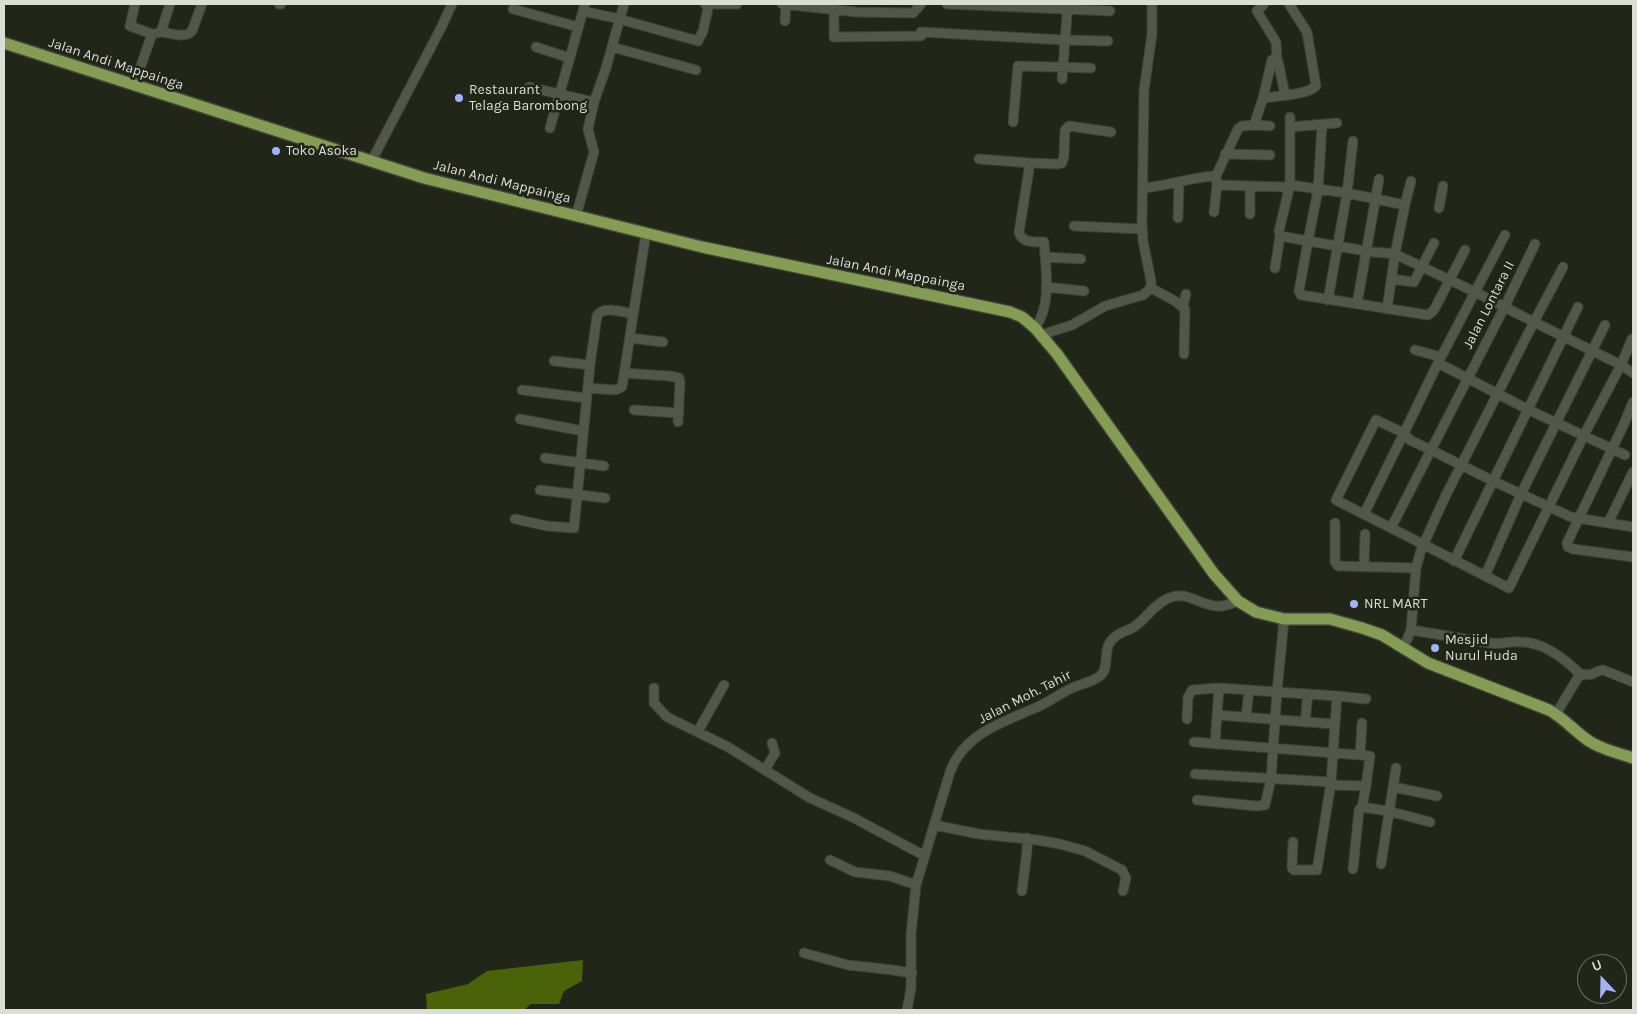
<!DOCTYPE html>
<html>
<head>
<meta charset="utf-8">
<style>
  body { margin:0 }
  #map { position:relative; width:1637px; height:1014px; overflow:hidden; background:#212619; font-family:Karla,sans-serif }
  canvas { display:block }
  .frame { position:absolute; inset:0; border:5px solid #dbded5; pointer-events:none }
  .north { position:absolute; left:1577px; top:954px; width:50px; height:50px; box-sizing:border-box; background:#212619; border:1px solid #6b7064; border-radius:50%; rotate:339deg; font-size:14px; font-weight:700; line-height:20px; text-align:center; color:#dbded5 }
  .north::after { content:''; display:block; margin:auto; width:18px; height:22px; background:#a2b2fd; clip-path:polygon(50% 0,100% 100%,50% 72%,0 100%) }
</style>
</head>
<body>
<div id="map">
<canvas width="1637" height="1014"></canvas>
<div class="frame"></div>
<div class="north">U</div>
</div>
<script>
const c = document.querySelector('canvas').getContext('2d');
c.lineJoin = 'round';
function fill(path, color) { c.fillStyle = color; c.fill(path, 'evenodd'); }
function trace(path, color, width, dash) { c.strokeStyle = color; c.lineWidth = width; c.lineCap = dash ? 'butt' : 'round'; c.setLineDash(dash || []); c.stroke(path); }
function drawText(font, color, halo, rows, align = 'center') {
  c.font = font + ' Karla,sans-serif'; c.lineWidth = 5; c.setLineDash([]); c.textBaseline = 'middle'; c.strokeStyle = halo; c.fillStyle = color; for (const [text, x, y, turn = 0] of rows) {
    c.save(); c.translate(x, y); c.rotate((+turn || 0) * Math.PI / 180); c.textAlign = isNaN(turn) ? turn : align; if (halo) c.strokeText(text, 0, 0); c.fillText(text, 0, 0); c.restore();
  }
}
fill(new Path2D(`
  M583 960 582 981 564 991 559 1004H531L524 1010H427L426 994 468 984 487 971Z`), '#4b6308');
const minor = new Path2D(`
  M279 4H281
  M705 4H737
  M782 4 856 12 913 13 921 4
  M834 4V37L921 36V32L1065 40 1068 4
  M947 4 1110 11
  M1264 4 1257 11 1276 42 1277 59
  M513 9 578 27
  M583 11 619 19 698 41 703 31 709 4
  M785 21 786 4
  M161 32C171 33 185 39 192 31L202 4
  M157 33 161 32 170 4
  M536 47 570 58
  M612 47 696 70
  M1062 79 1065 40 1108 41
  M134 86 152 34 130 26 135 4
  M529 87 594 102
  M1263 98C1276 96 1308 95 1316 86L1307 32 1289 4
  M1290 117V185L1279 231 1280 236 1308 241 1299 291 1301 295 1428 315 1434 310 1465 250
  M1013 122 1018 66 1091 68
  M1254 125 1270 126
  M1322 126 1318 190 1308 241 1366 251 1395 254 1475 292 1505 235
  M1290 127 1337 123
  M550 128 585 4
  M1225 154 1270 155
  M979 159 1030 163
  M371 162 441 28 452 4
  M1216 176 1217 185 1284 187
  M1290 185 1347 193 1405 205 1395 254 1387 309
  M1143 188C1168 186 1191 177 1216 176L1238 129 1242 126 1254 125 1263 98 1272 60 1274 59 1278 61 1285 95
  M1405 205 1411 181
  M1439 208 1443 186
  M1214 212 1217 185
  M1250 214V187
  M576 216 594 152 588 129 594 102 606 68 624 4
  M1178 218 1179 182
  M1074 226 1142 229
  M1535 244 1504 308 1431 450 1493 481 1571 517 1633 527
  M1045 257 1081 259
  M1563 267 1534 322 1621 365 1632 339
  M1275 268 1280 236
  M1392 279 1414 282 1434 243
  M1046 287 1084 291
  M1151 288 1175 301 1185 309 1184 354
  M1328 300 1347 193 1353 141
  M1357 304 1379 179
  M1183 306 1186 294
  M1035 328C1052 305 1046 270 1044 242 1035 242 1021 243 1019 232L1030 163 1057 164 1062 163 1064 156 1065 130 1069 126 1111 132
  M1042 336 1050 332 1072 325 1105 306 1143 295 1151 288V281L1143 241 1142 223 1144 90 1152 34V4
  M630 338 663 342
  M1415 350 1441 357
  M554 361 590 365
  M624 373 669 376 679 378 680 382 678 422
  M588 388 615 390 622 387 646 233
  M522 390 586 398
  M1633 402 1624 424 1567 543 1568 547 1573 549 1633 557
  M634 410 679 413
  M520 419 583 431
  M545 458 604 466
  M540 490 605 498
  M1364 514 1404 433 1376 420 1336 500 1509 588 1584 435 1621 365 1633 373
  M515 519 547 526 574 528 590 365 597 316C603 305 622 312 633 314
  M1335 523V562L1338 566 1416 568
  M1608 523 1633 472
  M1391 528 1431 450 1410 440 1404 433 1438 363
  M1454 561 1578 307
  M1364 566 1365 534
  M1485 576 1521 494 1605 325
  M1411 630C1437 634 1463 639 1490 643 1500 645 1510 641 1521 642 1543 642 1565 659 1580 674L1556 714
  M1403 649 1411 630 1416 568 1421 550 1445 497 1534 322 1475 292 1438 363 1529 410 1625 455
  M1580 674C1595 677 1593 671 1603 670L1633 682
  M654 688V703L667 717 728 747 810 798 852 817 925 856
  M1219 688 1217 715 1334 724
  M1337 696 1366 699
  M1246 717 1249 690
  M1187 719 1188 697 1192 690 1219 688 1277 692 1271 779 1265 805 1256 806 1197 800
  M1305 722 1308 694
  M698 731 724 685
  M1194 742 1360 755 1362 723
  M1215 744 1217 715
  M765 770 775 753 772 743
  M1195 774 1331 782 1337 696 1277 692 1284 619
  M1330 785 1366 786 1370 756 1360 755
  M1393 787 1437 796
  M1362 807 1388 811 1430 822
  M934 825 979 834 1037 840 1060 844 1085 851 1122 870 1126 878 1123 891
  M1293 842 1292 868 1294 870H1317L1331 782
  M830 860 855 872 890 876 916 885
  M1381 864 1396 768
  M1353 869 1359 810 1362 807 1366 786
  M1022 891 1027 851V838
  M804 953 848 965 893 970 912 973
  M907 1010 911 988V934L916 885 950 772C964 734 1001 723 1035 708 1048 703 1059 694 1072 688 1081 684 1092 682 1100 676 1109 669 1104 653 1109 644 1114 634 1125 632 1134 627 1147 618 1154 604 1169 598 1186 590 1199 605 1216 606 1224 607 1231 604 1238 601`);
const major = new Path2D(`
  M4 43 424 178 702 247 1010 312 1022 317 1035 328 1057 354 1214 574 1238 601 1256 612 1284 619H1330L1362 628 1382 635 1428 663 1549 710C1564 718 1575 732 1589 741 1602 750 1619 753 1633 758`);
trace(minor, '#3d4136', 11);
trace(major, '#3d4136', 14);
trace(minor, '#525849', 9);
trace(major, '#859c55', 11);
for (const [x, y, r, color] of [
  [459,98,5,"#a2b2fd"],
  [276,151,5,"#a2b2fd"],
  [1354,604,5,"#a2b2fd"],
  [1435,648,5,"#a2b2fd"]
]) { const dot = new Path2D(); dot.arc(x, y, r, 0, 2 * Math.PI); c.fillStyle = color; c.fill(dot); trace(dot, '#212619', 2); }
drawText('14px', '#dbded5', '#212619', [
  ["Jalan Andi Mappainga",116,64,18],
  ["Jalan Andi Mappainga",502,182,14],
  ["Jalan Andi Mappainga",896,273,11],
  ["Jalan Lontara II",1489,305,-63],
  ["Jalan Moh. Tahir",1025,697,-27]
]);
drawText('14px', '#dbded5', '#212619', [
  ["Restaurant",469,90],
  ["Telaga Barombong",469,106],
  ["Toko Asoka",286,151],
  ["NRL MART",1364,604],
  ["Mesjid",1445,640],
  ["Nurul Huda",1445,656]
], 'left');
</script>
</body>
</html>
